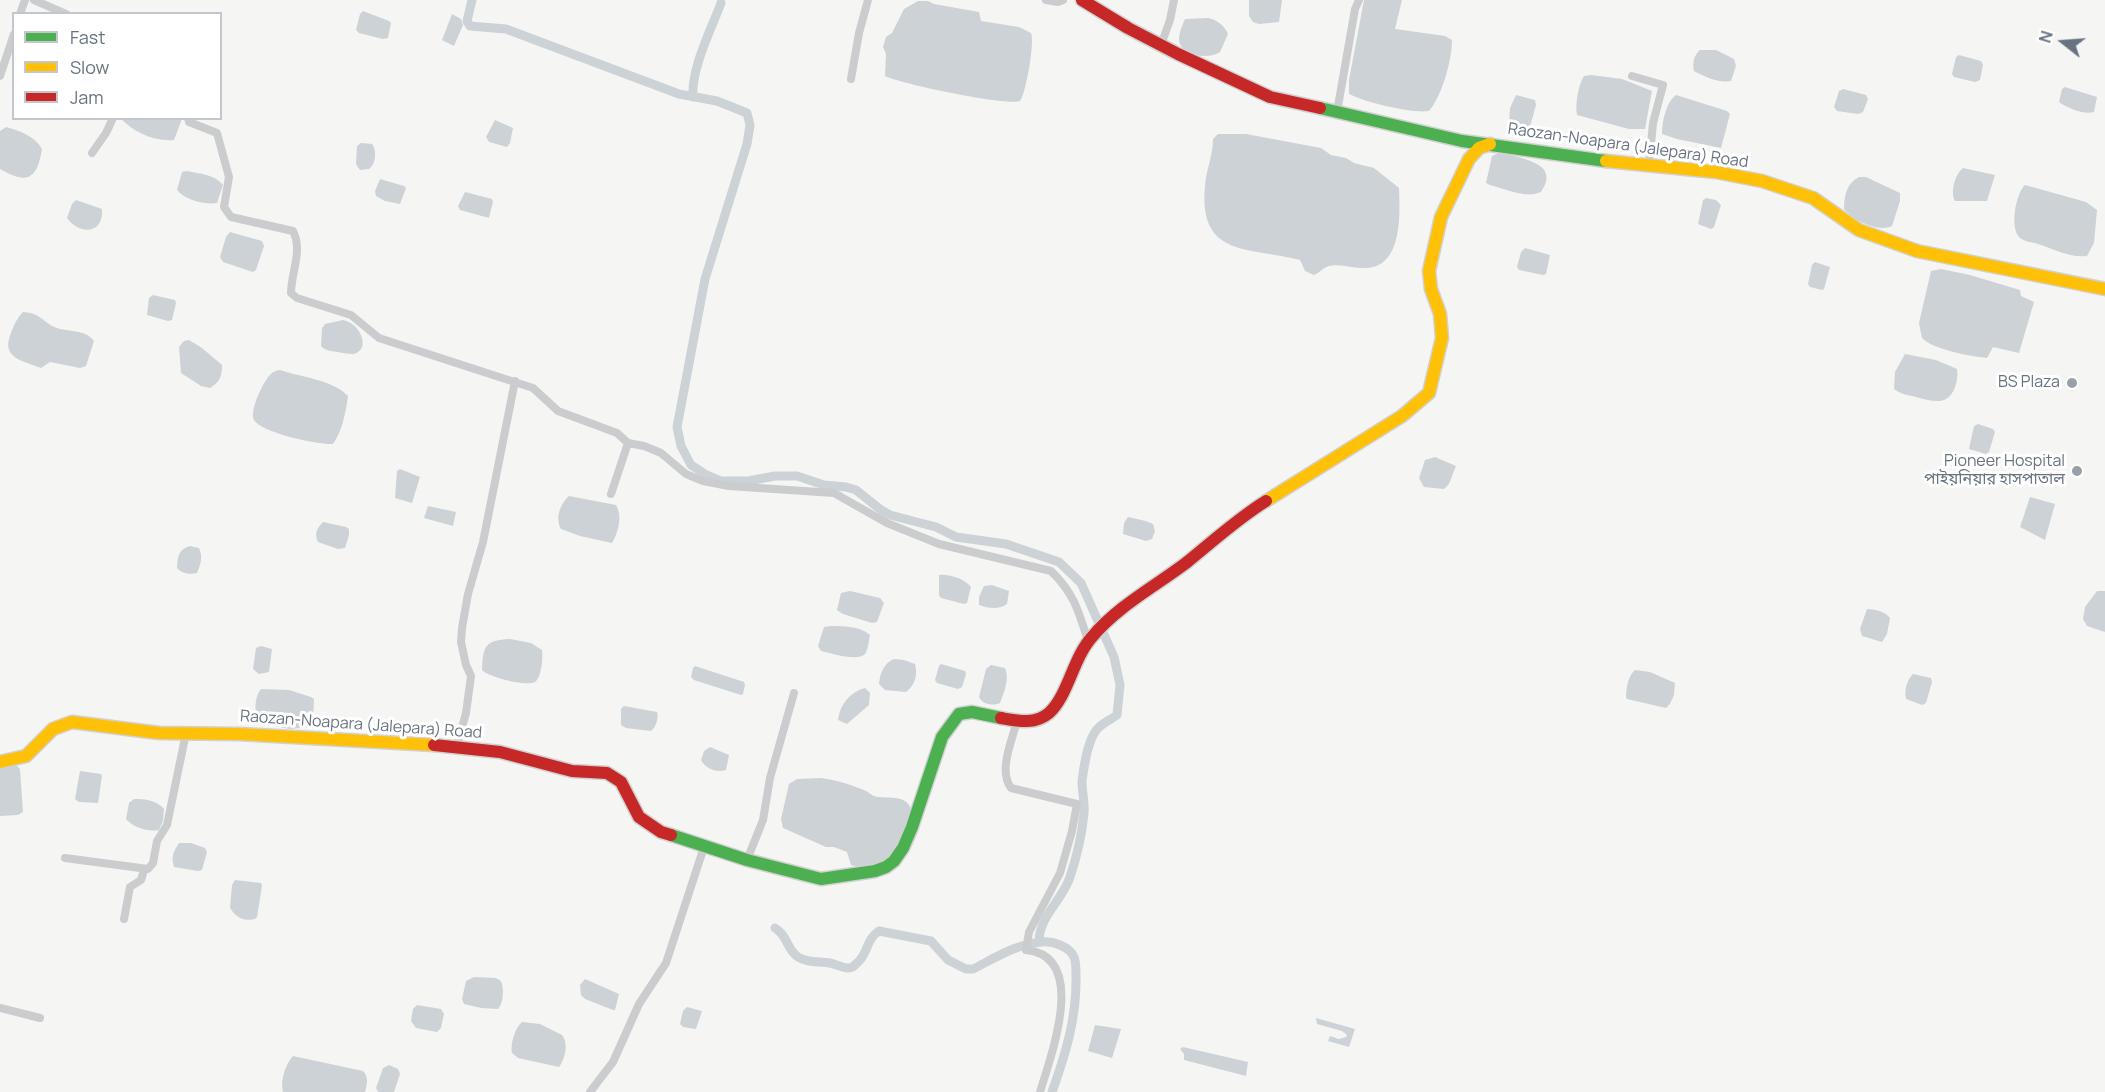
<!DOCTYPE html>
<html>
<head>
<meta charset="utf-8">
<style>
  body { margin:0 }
  #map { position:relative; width:2105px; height:1092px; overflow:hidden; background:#f5f5f4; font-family:Manrope,sans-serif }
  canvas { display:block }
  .legend { position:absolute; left:12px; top:12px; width:210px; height:108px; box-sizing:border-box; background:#fff; border:2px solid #c3c7cd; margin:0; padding:8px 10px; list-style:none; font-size:18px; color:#687381 }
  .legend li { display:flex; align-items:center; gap:12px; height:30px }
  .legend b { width:30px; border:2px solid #c3c7cd }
  .north { position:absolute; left:2033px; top:12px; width:60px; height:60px; -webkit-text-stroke:4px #fff; paint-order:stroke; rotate:287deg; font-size:16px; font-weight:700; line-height:24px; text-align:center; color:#687381 }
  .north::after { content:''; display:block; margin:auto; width:21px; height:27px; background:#687381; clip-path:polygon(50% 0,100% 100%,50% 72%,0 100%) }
</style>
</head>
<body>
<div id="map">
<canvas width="2105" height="1092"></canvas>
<ul class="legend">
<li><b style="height:8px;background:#4caf50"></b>Fast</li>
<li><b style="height:8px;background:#ffc107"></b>Slow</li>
<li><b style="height:8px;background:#c62828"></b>Jam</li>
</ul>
<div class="north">N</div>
</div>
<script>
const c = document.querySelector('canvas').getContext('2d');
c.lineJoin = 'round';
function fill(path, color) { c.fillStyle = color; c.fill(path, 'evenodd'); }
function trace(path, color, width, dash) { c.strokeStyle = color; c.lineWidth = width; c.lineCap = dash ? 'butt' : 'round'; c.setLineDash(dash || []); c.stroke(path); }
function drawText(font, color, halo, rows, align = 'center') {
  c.font = font + ' Manrope,"Noto Sans Bengali",sans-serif'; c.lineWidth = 6; c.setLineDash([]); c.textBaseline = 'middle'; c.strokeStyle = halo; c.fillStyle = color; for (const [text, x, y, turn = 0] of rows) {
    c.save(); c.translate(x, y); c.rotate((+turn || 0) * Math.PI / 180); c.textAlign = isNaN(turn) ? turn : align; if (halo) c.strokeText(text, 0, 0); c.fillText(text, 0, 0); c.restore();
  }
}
fill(new Path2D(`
  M1249 0H1282L1279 22 1259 24 1253 22 1249 16Z
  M1364 0H1402L1395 29 1445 36 1452 40C1452 60 1442 96 1429 111 1413 114 1364 102 1349 94V80Z
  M918 1H928L934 4 979 12 981 21 1019 27 1031 33C1035 42 1026 93 1020 101 1006 106 901 84 885 76L886 54 883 47 886 37 892 33 904 9Z
  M363 11 389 21 391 23 388 38 383 39 359 33 356 30 360 14Z
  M452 14 461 19 463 25 454 46 442 40Z
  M1208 18C1216 19 1225 26 1228 34L1220 52C1210 59 1186 57 1180 44 1177 37 1182 26 1185 19Z
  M1700 50H1716L1734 59 1736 66 1731 81C1718 83 1705 77 1694 71 1692 63 1694 55 1700 50Z
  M1959 55 1981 61 1983 65 1980 80 1975 82 1954 77 1952 74 1956 57Z
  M1591 75 1622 79 1652 91 1645 129H1629L1577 115C1575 105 1578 85 1584 76Z
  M2065 87 2097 97 2094 112C2084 115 2067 108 2059 102L2062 89Z
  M1843 89 1866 95 1868 99 1863 112 1858 114 1837 111 1834 107 1839 91Z
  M1516 95 1535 100 1536 105 1530 127 1526 129 1509 125 1510 108Z
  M1676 95 1727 111 1730 114 1721 148 1677 139 1662 134C1662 122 1666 102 1676 95Z
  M121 119H182L174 140C154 142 134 132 121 119Z
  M495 120 513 128 510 143 507 147 489 142 486 137Z
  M6 127C20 131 35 136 42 149 37 179 28 185 0 169V131Z
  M1218 134H1246L1321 148 1331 155 1346 158 1354 163 1374 168 1399 188C1400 213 1403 267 1366 268 1354 269 1341 263 1329 266 1322 268 1320 273 1314 275L1305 271 1300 260C1250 247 1198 258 1205 186 1206 170 1213 156 1213 139Z
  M361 143 372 144C377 150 376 164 369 169L360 170 356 164 357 146Z
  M1499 153C1511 155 1544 161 1546 174 1548 180 1544 187 1541 192 1527 199 1505 189 1490 185L1486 183 1492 156Z
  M1963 168 1995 175 1987 201H1955C1950 192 1955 174 1963 168Z
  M187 171C200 174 214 174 223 185L217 203C205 205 185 200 177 190L182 172Z
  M1859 177H1866L1900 193V201L1892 226C1878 233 1853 220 1844 209 1844 195 1847 183 1859 177Z
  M380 179 404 186 406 188 400 204 385 201 376 196 375 191Z
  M2025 185 2086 202 2097 210 2094 243 2087 256C2070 258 2053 249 2038 244 2032 242 2025 242 2020 238 2009 228 2016 193 2025 185Z
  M465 192 492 199 493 202 489 218 460 210 458 206Z
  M1706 198 1716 200 1721 205 1714 227 1711 229 1698 224 1703 200Z
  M76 200 102 209C104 235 79 235 67 218L72 204Z
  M230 232 262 241 264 246 256 270 253 272 223 262 220 257 226 237Z
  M1525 248 1550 255 1546 274 1543 275 1519 270 1517 267 1521 252Z
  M1815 262 1830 267 1824 289 1822 290 1810 287 1808 284 1812 265Z
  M1941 269 1970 275 2020 290 2021 296 2034 302 2019 353 1993 347 1987 358C1970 356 1934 350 1922 338L1919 323 1931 271Z
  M153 295 175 300 176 303 172 320 168 321 147 315 149 298Z
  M23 312C37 313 39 317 49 324 62 334 84 327 94 341L86 366 80 368 50 362 41 368C23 361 0 358 11 333 14 325 17 318 23 312Z
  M343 320C362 324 371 351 353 354 349 354 343 353 338 352 331 351 326 351 321 346L322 328 325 324Z
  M189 340 202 348 222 365C222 376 220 382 210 388L201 386 181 373 179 347 184 341Z
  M1905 354 1936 360 1957 369C1958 376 1957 381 1955 387 1948 407 1932 401 1916 397 1908 395 1900 394 1894 389L1895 372Z
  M280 370C301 377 333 380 348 396 346 411 342 432 333 444 319 445 261 433 254 420 249 411 264 379 272 373 275 371 276 371 280 370Z
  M1978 424 1993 429 1995 432 1989 452 1986 454 1969 449 1974 426Z
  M1435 457 1456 466 1449 484 1444 489 1424 487 1419 478 1425 460Z
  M400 469 420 477 412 503 395 498 397 471Z
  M569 496 616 505C623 516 618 533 612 543L580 536 561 529C555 518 560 504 569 496Z
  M2030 497 2055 504 2045 540 2020 527Z
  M428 506 456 512 453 526 424 518Z
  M1128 517 1146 521 1153 524 1155 531 1152 539 1146 541 1123 534 1124 523Z
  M323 522 346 527 349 529V535L345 548 338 549 318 542C314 534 317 528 323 522Z
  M190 546 199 548C203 557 201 564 197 573 190 575 181 573 177 568 178 556 178 550 190 546Z
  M939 575C949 574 965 579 971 587L967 603 964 604 941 598 939 595Z
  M992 585 1009 591 1007 604C1000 610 986 608 979 605V597L984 586Z
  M850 591 880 598 884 603 877 622 872 623 843 614 837 610 841 593Z
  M2097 591H2105V632L2087 626 2083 619 2085 607Z
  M1867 609C1875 609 1886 612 1890 618L1887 634 1882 642 1862 636 1860 629Z
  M831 626C844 626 860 626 870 635 869 640 868 650 865 654 858 662 830 653 821 651L818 646 824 627Z
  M510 639 531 643 542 650C543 657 542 677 535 682 527 687 488 677 482 670 483 646 485 640 510 639Z
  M261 646 272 649 269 672 259 674 253 669 256 648Z
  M894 659 904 660 915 664C918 675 915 685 906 692L885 690 879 684C880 673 884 663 894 659Z
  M941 664 965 671 966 674 962 687 958 689 937 683 935 680 939 666Z
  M991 665 1005 668C1010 679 1004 692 1000 703 993 706 983 705 979 697L986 669Z
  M695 666 744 682 745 685 743 694 741 695 694 680 691 677 693 668Z
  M1635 670 1650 672 1675 683 1674 695 1670 704 1666 708 1627 699 1626 697C1626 689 1628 676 1635 670Z
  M1913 674 1931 678 1932 682 1926 703 1922 705 1906 699C1904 690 1907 680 1913 674Z
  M865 688 870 693 869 705 847 724 838 720C840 704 850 692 865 688Z
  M261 689 289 690 311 697 314 699 313 722 311 727 290 729 259 723C254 714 254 697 261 689Z
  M624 706 657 712C659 718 656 727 651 731L626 728 621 725V709Z
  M710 747 729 755 726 770C716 773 706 769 701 760L704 751Z
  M16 765 20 769 23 812 18 815 0 816V768Z
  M80 771 101 774 102 776 98 803 79 802 75 799Z
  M821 778C837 780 852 785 866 791 871 794 874 797 879 797 888 798 903 796 909 805 913 810 909 817 907 823 899 850 884 873 851 865L847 852 834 847H826L783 828 781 819 789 784 797 779Z
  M134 799C145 799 157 800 164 809L163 821 159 830C148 832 134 828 126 819L129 803Z
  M179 843H191L205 848 207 852 202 870 198 871 174 867C171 857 173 852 179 843Z
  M235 880 261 883 262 886 257 917 255 919C243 922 236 917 230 908L232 885Z
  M474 977 496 978 501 981C504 988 504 1003 498 1009L481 1008 464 1004 462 999 466 981Z
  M585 979 619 994 615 1010H613L585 999 581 995 580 985Z
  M417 1005 441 1009 444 1014 441 1028 437 1032 416 1028 411 1021 413 1009Z
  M687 1007 702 1011 696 1029 683 1027 680 1024 683 1011Z
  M1316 1018 1355 1029 1349 1047 1328 1041 1330 1036 1339 1039 1346 1037 1347 1035 1342 1031 1317 1024Z
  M522 1022 540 1024 562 1035C569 1044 565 1059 559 1067L518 1058 512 1053C510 1044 515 1028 522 1022Z
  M1095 1025 1121 1029 1112 1058 1088 1051Z
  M1183 1047 1248 1062 1246 1076 1184 1060V1054L1180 1049Z
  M293 1056 363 1071C369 1077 367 1084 365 1092H283C280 1081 285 1065 293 1056Z
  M389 1065 398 1069 400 1074 394 1092H378L376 1088 383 1068Z`), '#cdd2d6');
trace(new Path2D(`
  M472 0 467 21 470 26 506 29 679 94 717 101 747 113 750 125 747 144 705 279 677 427 681 446 691 465 705 474 721 481H748L775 476H797L824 485 846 487 856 490 881 510 890 515 936 527 956 537 1006 544 1059 562 1081 583 1114 657 1120 685 1117 715C1109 721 1100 724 1095 732 1087 744 1084 766 1082 781 1082 792 1085 803 1084 813 1082 835 1077 856 1070 877 1062 901 1039 916 1039 942
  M693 97C691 68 711 30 721 3
  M775 928C788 936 787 950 798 957 807 963 819 961 830 963 836 964 842 968 848 968 852 968 853 967 856 964 869 954 865 940 879 931L931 941 948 960 966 969H973C995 958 1016 944 1042 942 1052 941 1069 946 1074 957 1076 961 1076 970 1076 975 1077 1017 1066 1053 1052 1092`), '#cdd2d6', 9);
const fast = new Path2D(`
  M1320 108 1462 141 1606 161
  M671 835 747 860 821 879 875 871 886 867 894 861 903 848 912 827 942 737 959 714 972 712 1001 718`);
const slow = new Path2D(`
  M1606 161 1716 172 1762 181 1813 198 1859 230 1917 251 2105 289
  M1266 501 1402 416 1429 393 1442 338 1440 314 1431 289 1429 271 1441 217 1469 159 1479 148 1490 144
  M0 762 26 756 53 729 72 722 159 733 239 734 434 745`);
const jam = new Path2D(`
  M1082 0 1128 28 1178 54 1270 97 1320 108
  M1001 718C1018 721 1035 725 1049 713 1068 696 1073 658 1092 637 1118 606 1154 587 1186 563 1212 542 1237 519 1266 501
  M434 745 500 752 572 771 607 773 621 782 639 817 661 832 671 835`);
trace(fast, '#d1d1d2', 15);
trace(slow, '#d1d1d2', 15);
trace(jam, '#d1d1d2', 15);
trace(new Path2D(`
  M34 0 66 14
  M1046 0 1058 2 1063 0
  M20 14 25 0
  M1161 45 1170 20 1174 0
  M0 76 14 34
  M1632 76 1663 85 1653 123 1649 165
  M851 79 859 33 868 0
  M1337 112 1355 9 1359 0
  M188 118 189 122 217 133 229 177 224 207 231 217 293 231C303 250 291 273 291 293L297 298 351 315 379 338 533 388 558 411 617 433 628 443
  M92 153 106 133 113 118
  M611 494 628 443 644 446 661 453 686 474 703 481 729 486 834 493 887 523 939 544 1051 571C1074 593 1079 612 1088 641
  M1017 721C1012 741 998 770 1011 788L1077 804 1072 831 1060 873 1029 932 1026 950C1089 956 1051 1055 1040 1092
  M457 746 466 713 471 676 466 665 461 642 462 628 468 594 483 542 515 381
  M65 858 148 869 153 863 157 841 167 825 186 733
  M747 860 763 820 770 778 794 693
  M124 919 130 887 141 880 144 870
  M0 1008 40 1018
  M590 1092 613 1062 639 1004 666 963 704 847`), '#cbcccd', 8);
trace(fast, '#4caf50', 12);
trace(slow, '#ffc107', 12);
trace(jam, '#c62828', 12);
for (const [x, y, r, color] of [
  [2072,383,6,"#99a0a9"],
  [2077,471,6,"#99a0a9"]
]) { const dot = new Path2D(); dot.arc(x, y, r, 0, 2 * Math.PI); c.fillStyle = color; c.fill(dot); trace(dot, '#fff', 2); }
drawText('16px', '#687381', '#fff', [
  ["Raozan-Noapara (Jalepara) Road",1628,146,8],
  ["Raozan-Noapara (Jalepara) Road",361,725,4]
]);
drawText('16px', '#687381', '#fff', [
  ["BS Plaza",2060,383],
  ["Pioneer Hospital",2065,462],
  ["পাইয়নিয়ার হাসপাতাল",2065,480]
], 'right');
</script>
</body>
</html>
